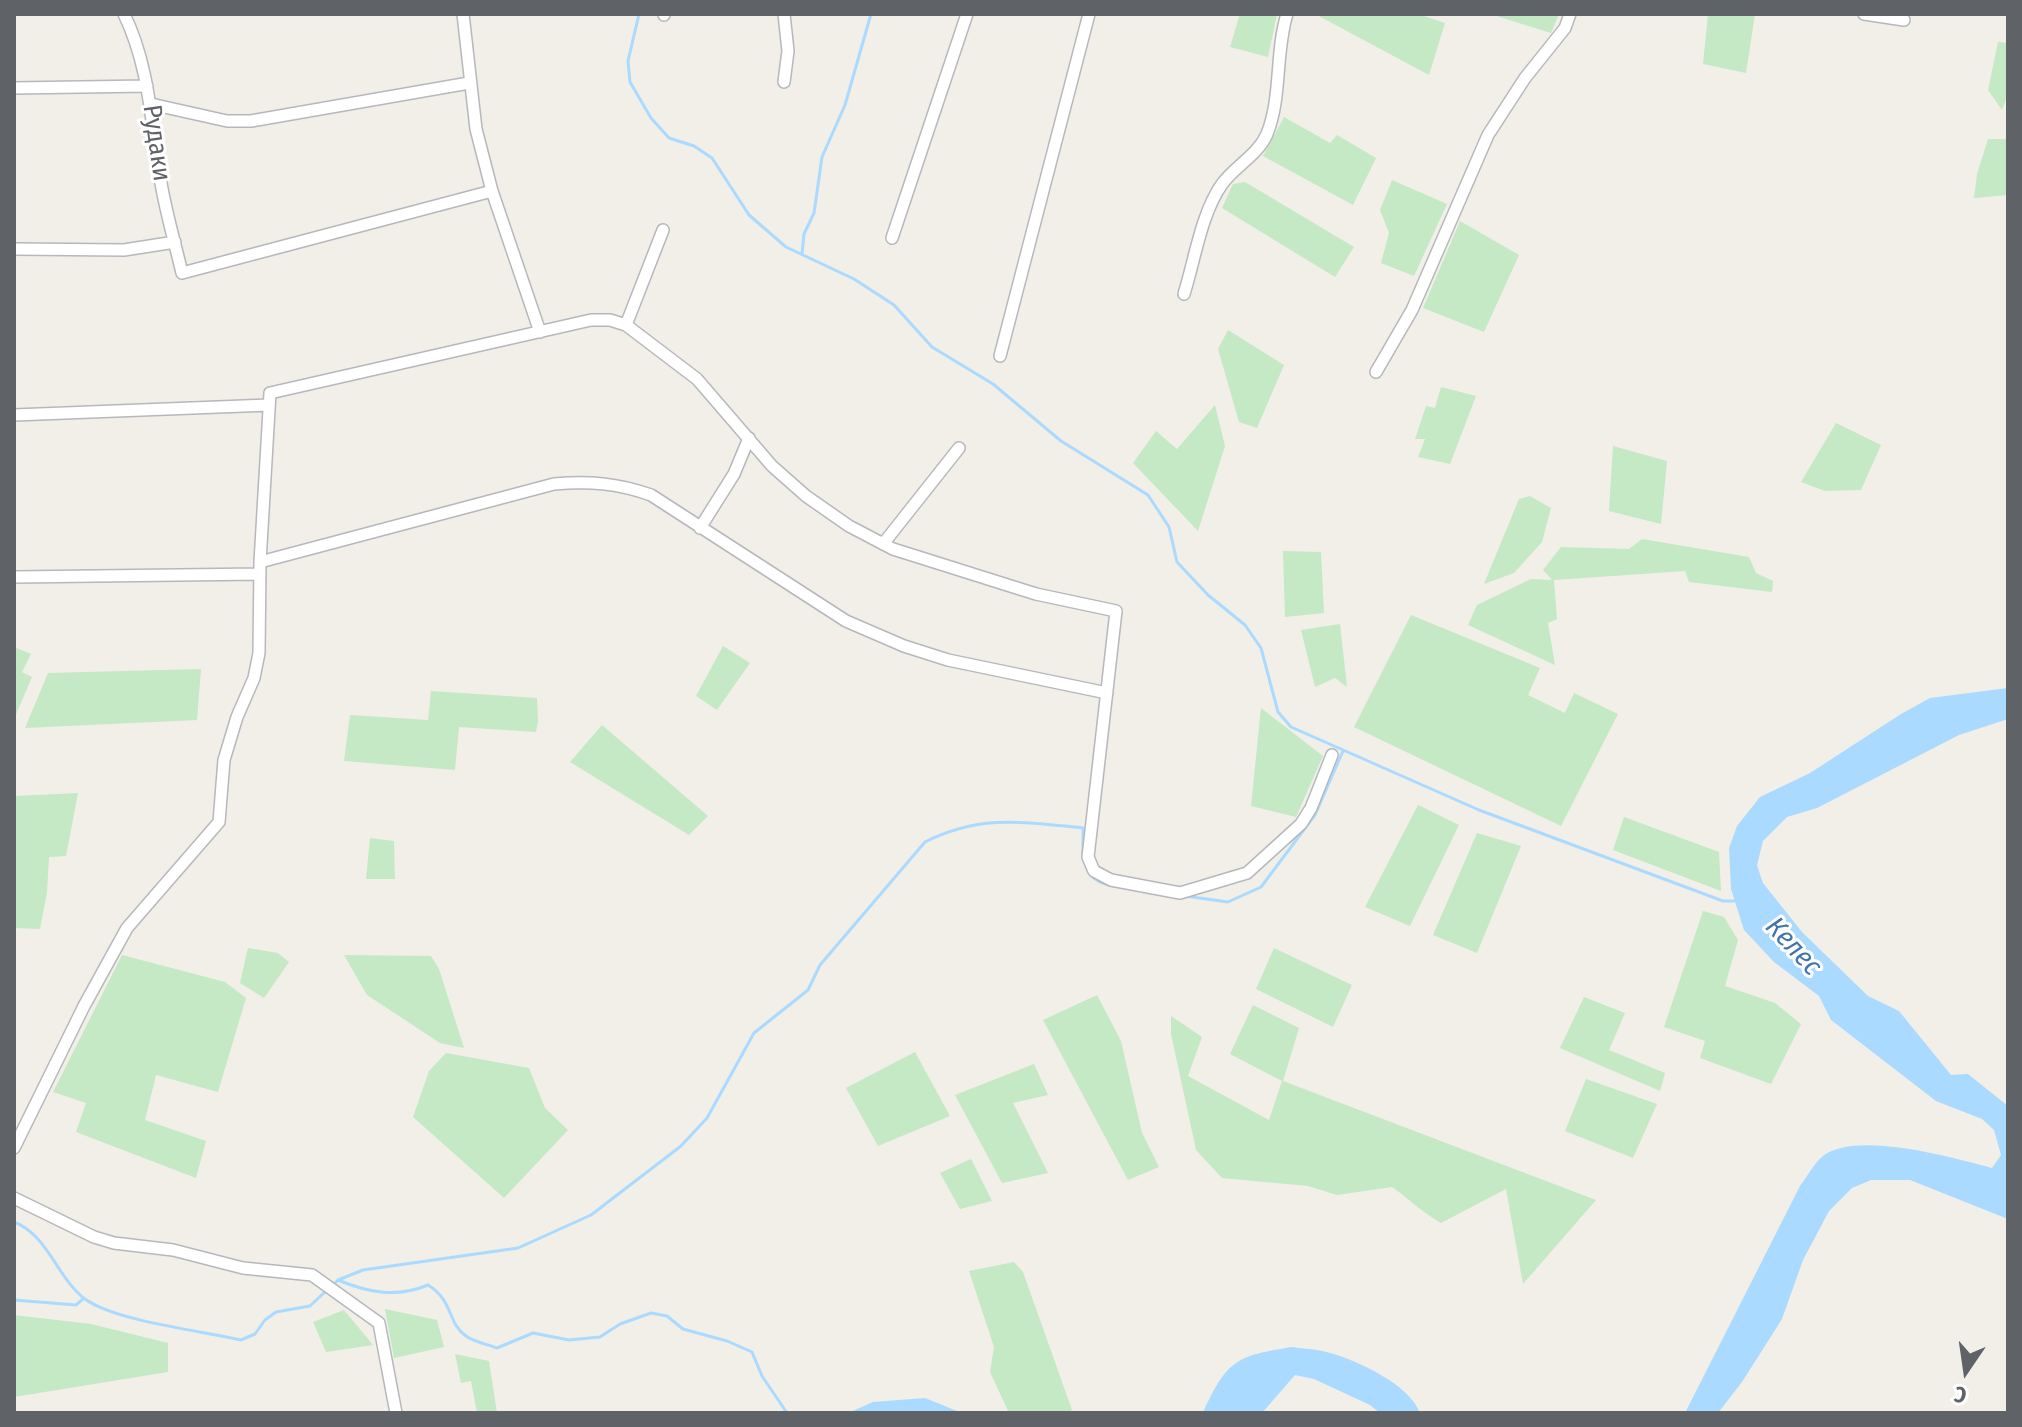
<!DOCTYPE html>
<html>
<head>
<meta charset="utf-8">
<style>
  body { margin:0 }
  #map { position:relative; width:2022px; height:1427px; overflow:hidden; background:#f1efe8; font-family:"Fira Sans Condensed",sans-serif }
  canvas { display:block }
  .frame { position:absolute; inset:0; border:16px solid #5f6368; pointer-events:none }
  .north { position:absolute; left:1926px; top:1331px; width:80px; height:80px; -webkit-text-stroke:6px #fff; paint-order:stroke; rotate:193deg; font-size:22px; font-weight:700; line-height:32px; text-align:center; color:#5f6368 }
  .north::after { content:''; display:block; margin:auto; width:28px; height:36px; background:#5f6368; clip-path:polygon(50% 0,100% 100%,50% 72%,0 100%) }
</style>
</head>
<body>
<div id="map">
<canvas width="2022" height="1427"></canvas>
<div class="frame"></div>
<div class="north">С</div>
</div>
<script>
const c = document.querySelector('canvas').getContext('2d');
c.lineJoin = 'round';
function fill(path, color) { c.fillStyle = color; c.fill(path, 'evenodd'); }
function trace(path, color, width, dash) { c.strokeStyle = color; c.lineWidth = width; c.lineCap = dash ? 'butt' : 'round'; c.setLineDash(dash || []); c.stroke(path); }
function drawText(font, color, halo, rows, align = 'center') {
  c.font = font + ' "Fira Sans Condensed",sans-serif'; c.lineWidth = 6; c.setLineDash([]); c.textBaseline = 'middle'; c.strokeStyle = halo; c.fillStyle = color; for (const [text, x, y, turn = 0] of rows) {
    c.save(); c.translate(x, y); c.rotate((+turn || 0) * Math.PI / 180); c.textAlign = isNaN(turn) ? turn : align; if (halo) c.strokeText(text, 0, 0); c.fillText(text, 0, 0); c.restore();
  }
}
fill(new Path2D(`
  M1240 14H1277L1268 57 1230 47Z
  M1315 14H1418L1445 23 1429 75Z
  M1490 14H1559L1551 33Z
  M1708 14H1755L1746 73 1703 64Z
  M1998 42 2008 43V94L2002 110 1988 90Z
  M1284 117 1330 143 1337 135 1376 158 1353 205 1263 156Z
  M1988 139H2008V195L1974 198 1977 174Z
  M1392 180 1447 204 1414 276 1381 263 1389 233 1380 210Z
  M1245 182 1354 247 1335 277 1222 208 1233 184Z
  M1460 221 1519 255 1484 332 1423 308Z
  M1228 330 1284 365 1257 428 1239 422 1218 349Z
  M1441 387 1476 396 1450 464 1418 457 1425 439H1415L1426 406 1435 408Z
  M1215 405 1225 446 1198 531 1133 463 1156 431 1177 449Z
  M1836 423 1881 445 1861 490 1825 491 1801 482Z
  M1613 446 1667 461 1661 524 1609 511Z
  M1530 496 1551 508 1542 542 1514 573 1484 584 1519 499Z
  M1642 539 1749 557 1756 573 1773 581 1772 592 1689 582 1685 571 1554 580 1557 619 1548 623 1555 665 1468 625 1477 605 1531 579 1552 580 1543 570 1561 547 1629 549Z
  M1283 551 1321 552 1324 613 1285 617Z
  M1411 615 1540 668 1528 695 1565 713 1574 693 1618 714 1561 826 1354 727Z
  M1340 624 1347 687 1335 678 1315 687 1301 630Z
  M723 646 750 663 717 710 696 696Z
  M14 647 31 654 22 672 32 677 14 719Z
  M201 669 197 720 25 728 48 673Z
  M431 691 537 698 538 721 536 732 459 727 455 770 344 761 350 715 428 720Z
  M1261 708 1323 756 1296 817 1251 806Z
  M602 725 708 816 689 835 570 762Z
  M78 793 66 856 49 857 47 892 40 929 14 928V796Z
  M1418 805 1459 825 1410 926 1365 907Z
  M1624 817 1719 852 1721 891 1613 850Z
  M1477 833 1521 846 1477 953 1433 935Z
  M370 838 394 841 395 879H366Z
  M1703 911 1724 917 1738 940 1725 986 1775 1003 1801 1024 1771 1084 1700 1058 1705 1041 1664 1027Z
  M248 948 278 953 289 962 264 998 240 983Z
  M1274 948 1352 985 1333 1027 1256 989Z
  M122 955 225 982 246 998 218 1092 156 1075 145 1120 206 1141 196 1178 76 1132 86 1103 53 1092Z
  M344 955 431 956 439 969 464 1048 440 1043 367 995Z
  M1097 995 1121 1041 1142 1133 1159 1167 1128 1180 1043 1020Z
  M1584 997 1625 1013 1609 1050 1665 1073 1660 1091 1560 1048Z
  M1253 1005 1299 1028 1283 1081 1596 1200 1523 1284 1506 1189 1441 1223C1423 1213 1409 1199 1392 1187L1337 1195 1308 1186 1222 1178 1196 1150 1171 1034V1016L1202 1037 1188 1076 1269 1120 1282 1081 1230 1054Z
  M915 1052 950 1116 878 1146 846 1088Z
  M446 1053 529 1068 545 1108 568 1130 504 1198 413 1117 429 1071Z
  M1034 1064 1048 1095 1013 1103 1048 1173 1002 1183 955 1095Z
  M1586 1079 1657 1104 1633 1158 1565 1131Z
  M971 1159 992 1201 960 1209 940 1173Z
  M1014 1262 1023 1272 1072 1410 1066 1413H1009L990 1372 994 1347 969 1271Z
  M385 1309 437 1320 444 1347 394 1358Z
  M344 1310 373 1345 326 1352 313 1322Z
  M14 1315 91 1324 168 1343V1372L14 1397Z
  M455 1354 489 1361 497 1413H477L471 1381 461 1383Z`), '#c5e8c5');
fill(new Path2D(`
  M2008 688V719L1959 735 1817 808 1787 817 1763 841 1757 865 1763 883 1802 932 1868 996 1899 1011 1951 1075 1968 1074 2008 1106V1219L1910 1180H1871L1852 1188 1829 1211 1803 1260 1782 1319 1742 1382 1718 1413H1685L1800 1186C1807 1177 1814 1163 1823 1156 1856 1130 1954 1158 1992 1168L2001 1155 1994 1130 1982 1119 1936 1101 1831 1020 1819 996 1774 962 1744 930 1731 889 1729 848 1737 826 1760 797 1810 773 1901 714 1930 698Z
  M1292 1347C1304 1349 1318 1349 1330 1353 1357 1360 1410 1385 1420 1413H1380L1370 1405 1314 1379 1295 1375 1262 1413H1203C1227 1360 1236 1356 1292 1347Z
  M925 1398 962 1413H848L873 1402Z`), '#aadaff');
trace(new Path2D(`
  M639 14 628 61 630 82 651 118 669 138 694 146 712 158 749 215 786 247 854 279 894 305 932 347 993 384 1061 441 1148 495 1169 527 1177 562 1208 595 1245 625 1261 648 1278 712 1291 727 1479 810 1723 901H1739
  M802 254 804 234 814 213 822 157 845 105 871 14
  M1086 866C1090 879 1101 884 1114 886
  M1185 896 1228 902 1261 887 1315 815 1343 751
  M14 1222C47 1234 58 1279 85 1299 115 1321 202 1331 241 1340L255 1334 265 1320 276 1312 310 1306 327 1290
  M338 1280C369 1293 397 1298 428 1285 454 1301 447 1323 466 1336 474 1342 487 1344 497 1348L533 1333 569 1340 600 1337 620 1324 651 1313 667 1316 683 1329 727 1341 752 1352 762 1376 787 1413
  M333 1285 338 1280 363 1270 518 1248 591 1215 681 1146 707 1118 754 1033 808 990 820 965 925 842C981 814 1024 822 1083 828V855
  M14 1300 76 1305 84 1298`), '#aadaff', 3);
const minor = new Path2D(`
  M124 14C150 67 151 125 161 183 166 213 175 243 182 273L492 191
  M463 14 476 129 492 191 540 332
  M664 14V15
  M784 14 788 51 784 82
  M1864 14 1904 20
  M14 88 147 86
  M151 104 227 121H251L469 83
  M892 238 967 14
  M14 249 124 250 175 242
  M1184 294C1195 259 1201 214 1222 184 1235 166 1258 155 1267 134 1282 96 1275 53 1287 14
  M626 325 663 230
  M1000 356 1089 14
  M1376 372 1412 310 1488 135 1525 78 1565 28 1570 14
  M14 415 269 405
  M700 528 734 474 749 438
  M883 544 959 448
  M260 562 554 484C589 481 617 483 651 495L846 621 904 646 948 660 1107 693
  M14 577 260 574
  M14 1148 84 1006 127 928 219 822 224 760 237 717 254 678 259 653 260 562 270 393 591 320H610L626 325 697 379 772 466 806 496 849 526 893 549 1036 594 1116 611 1088 857 1094 871 1111 880 1180 893 1247 873 1301 824 1311 808 1332 755
  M14 1198 94 1237 114 1243 173 1250 243 1268 312 1275 379 1323 396 1413`);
trace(minor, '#b5b8bc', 14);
trace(minor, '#fff', 11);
drawText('26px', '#5f6368', '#fff', [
  ["Рудаки",156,143,82]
]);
drawText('italic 28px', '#4174aa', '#fff', [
  ["Келес",1793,947,47]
]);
</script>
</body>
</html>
